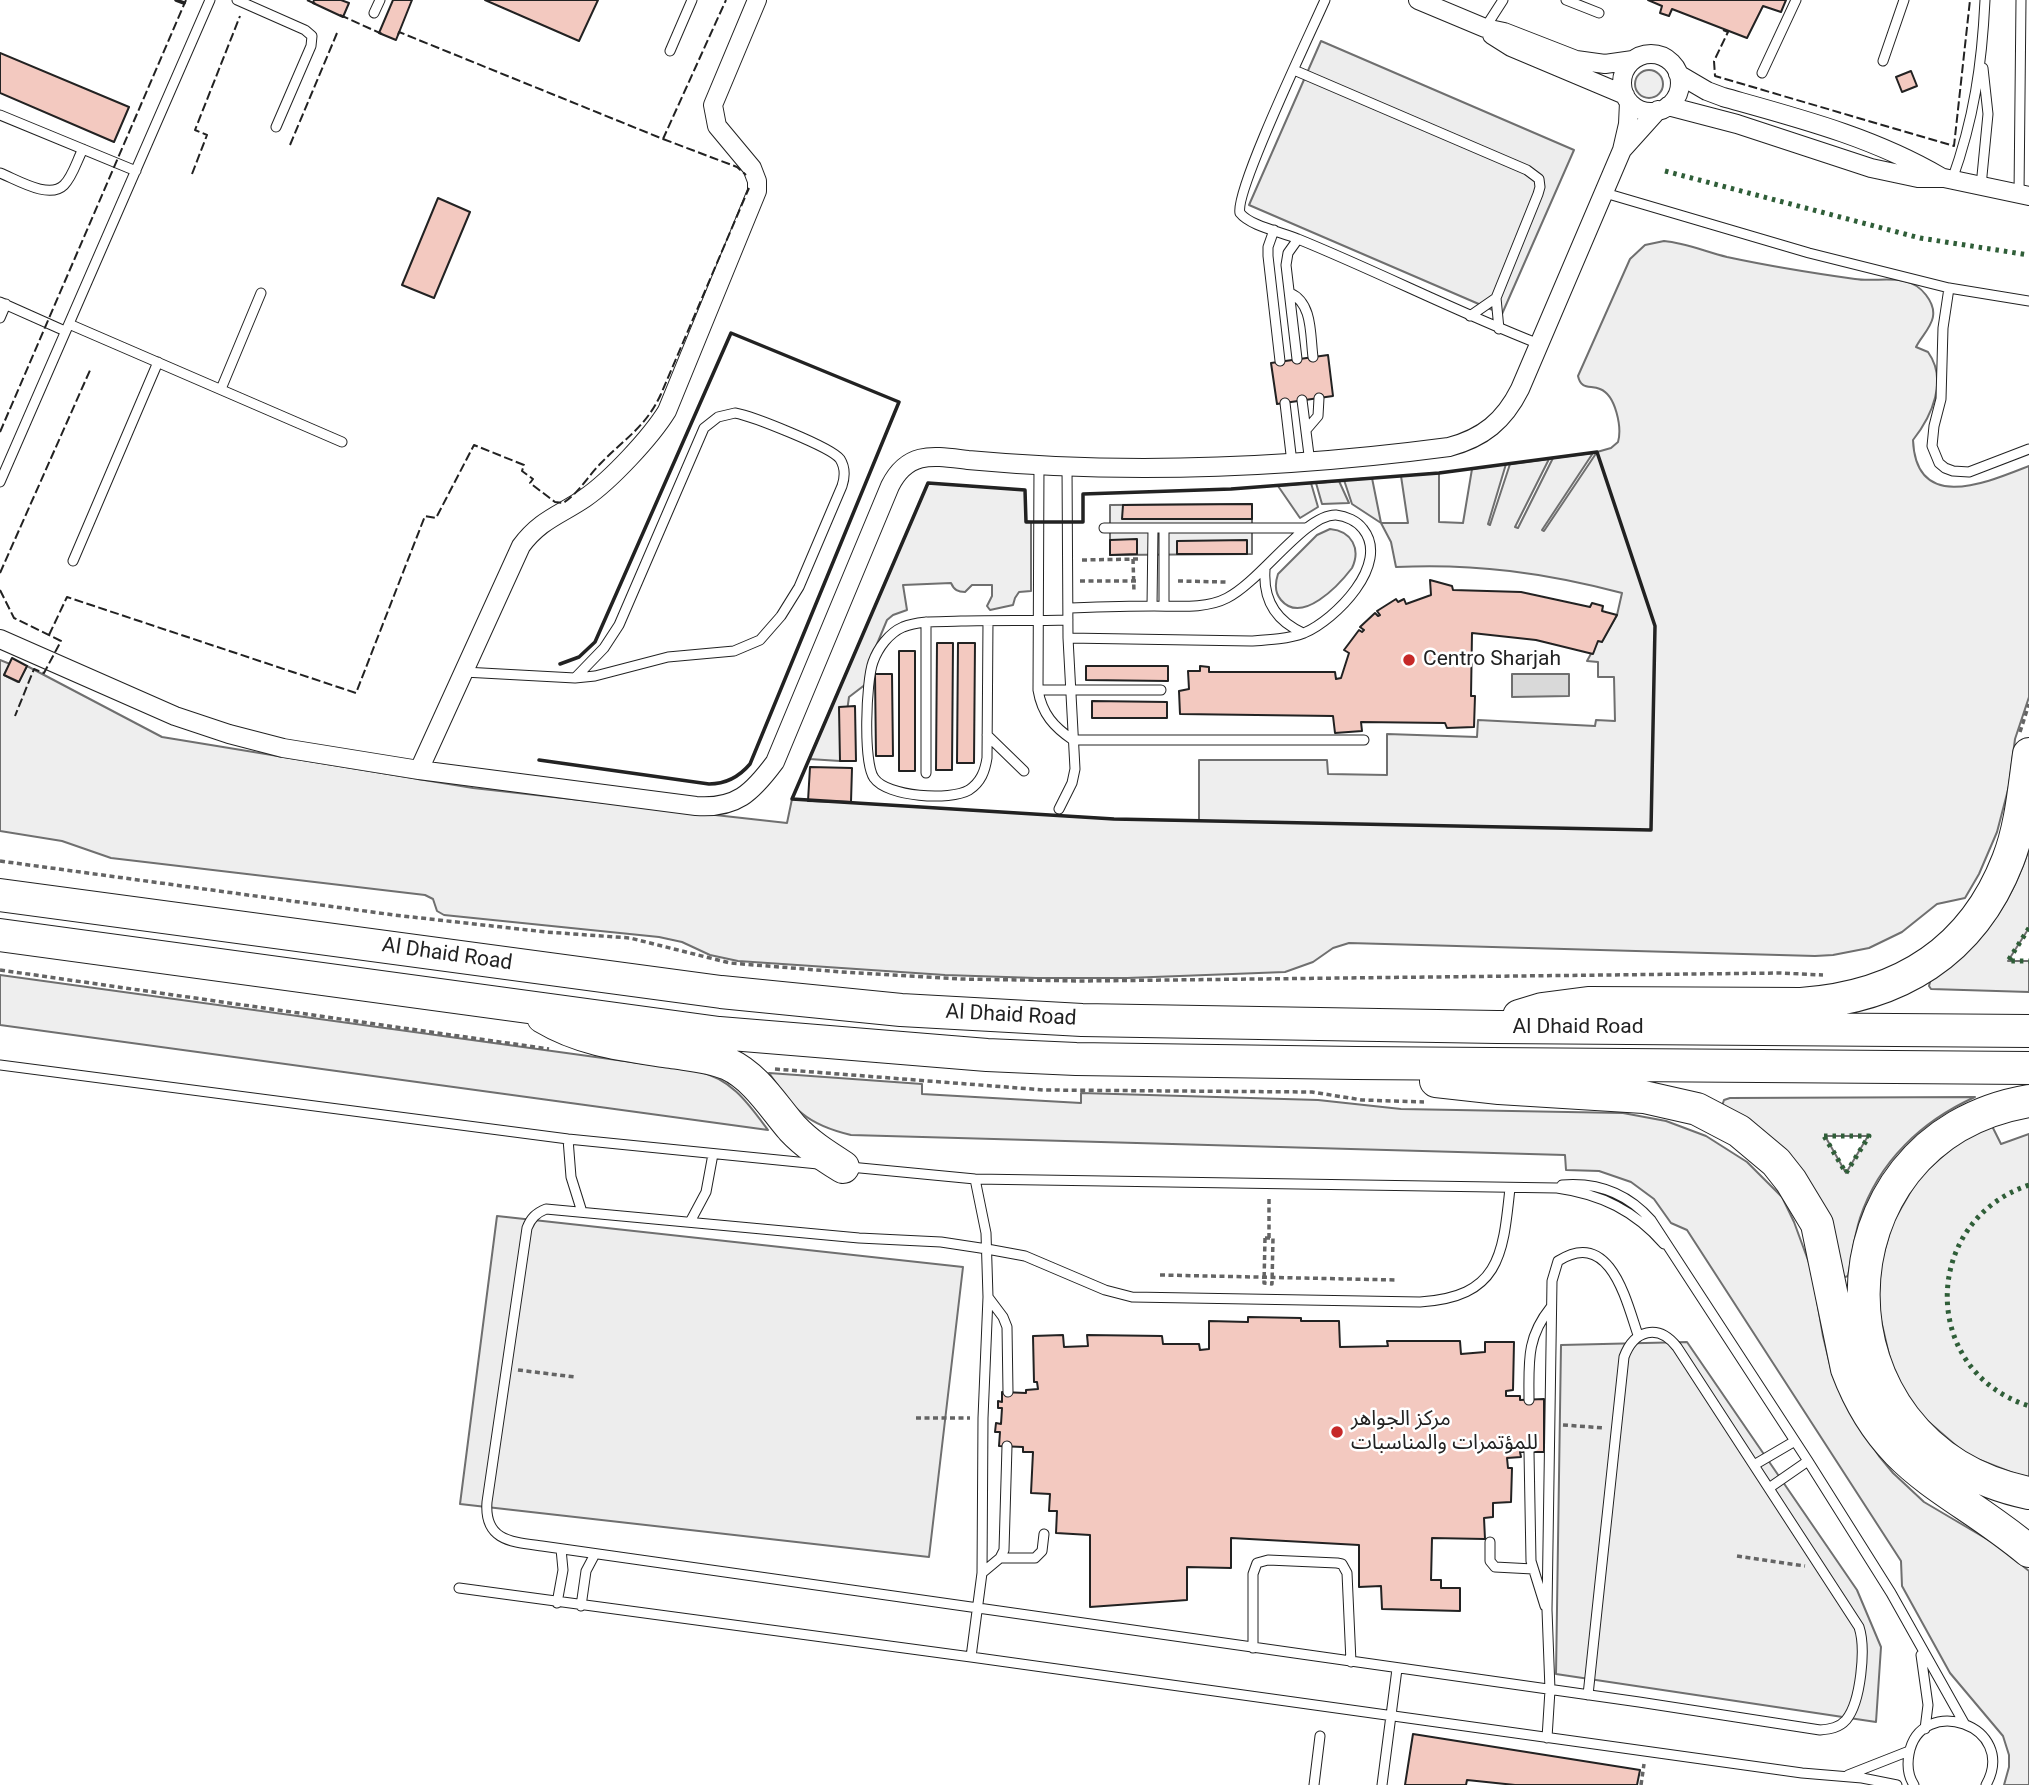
<!DOCTYPE html>
<html>
<head>
<meta charset="utf-8">
<style>
  body { margin:0 }
  canvas { display:block; background:#fff }
</style>
</head>
<body>
<canvas width="2029" height="1785"></canvas>
<script>
const c = document.querySelector('canvas').getContext('2d');
c.lineJoin = 'round';
function fill(path, color) { c.fillStyle = color; c.fill(path, 'evenodd'); }
function trace(path, color, width, dash) { c.strokeStyle = color; c.lineWidth = width; c.lineCap = dash ? 'butt' : 'round'; c.setLineDash(dash || []); c.stroke(path); }
function drawText(font, color, halo, rows, align = 'center') {
  c.font = font + ' Roboto,"Noto Sans Arabic",sans-serif'; c.lineWidth = 5; c.setLineDash([]); c.textBaseline = 'middle'; c.strokeStyle = halo; c.fillStyle = color; for (const [text, x, y, turn = 0] of rows) {
    c.save(); c.translate(x, y); c.rotate((+turn || 0) * Math.PI / 180); c.textAlign = isNaN(turn) ? turn : align; if (halo) c.strokeText(text, 0, 0); c.fillText(text, 0, 0); c.restore();
  }
}
const green = new Path2D(`
  M1635 84a14 14 0 1 1 28 0a14 14 0 1 1-28 0Z
  M1664 241C1686 243 1706 252 1727 257 1769 266 1812 273 1855 279 1879 283 1908 271 1926 295 1944 318 1924 331 1916 347L1928 352C1948 380 1932 416 1913 440 1916 514 1988 482 2029 466V697L2015 739 2009 786 1997 832 1979 874 1965 898 1937 904 1902 932 1869 948 1833 955 1815 956 1349 943 1333 948 1313 962 1285 972 1127 978H1036L945 975 738 961 710 955 682 942 659 937 444 915 437 911 433 899 425 895 111 858 62 841 0 831V660L10 664 4 675 18 682 27 666 162 737 473 788 787 823 792 799 1114 819 1199 821V760H1327L1328 774 1387 775V734L1477 737 1478 720 1595 726 1596 720 1615 721 1614 677H1598V662L1587 661 1598 641H1602L1617 615 1622 593C1546 573 1474 563 1396 567L1391 542 1381 523 1352 504 1344 480 1372 478 1381 523H1408L1401 476 1439 473V522L1463 523 1472 469 1506 464 1488 524 1490 525 1510 464 1549 459 1515 527 1518 528 1553 458 1593 453 1542 530 1544 531 1597 452 1611 448 1618 442C1622 428 1616 395 1600 389 1590 385 1581 390 1578 376L1630 259 1645 245Z
  M1339 481 1349 503 1322 504 1316 483Z
  M928 483 1025 490 1026 521 1031 522V591L1019 592 1015 598 1013 605 990 610 987 606 992 596V585H972L965 592C958 592 954 590 951 583L903 585 907 610 893 615 887 620 872 656 866 684 849 697 840 761 809 759Z
  M1311 483 1318 507 1300 518 1278 486Z
  M1330 529C1352 531 1361 549 1352 568 1339 585 1302 625 1281 600 1274 592 1275 583 1278 574L1317 535Z
  M2029 849V928L2008 961H2029V992L1931 989 1929 986 1931 978C1946 966 1964 954 1978 940 2002 914 2018 882 2029 849Z
  M0 975 697 1071C732 1079 748 1103 768 1130L0 1025Z
  M769 1073 922 1084V1094L1081 1103V1093L1318 1100 1401 1109 1623 1113 1666 1121 1706 1136 1747 1162 1782 1197 1794 1222 1812 1271 1823 1336 1832 1373 1853 1417 1879 1456 1893 1473 1924 1502 1997 1545 2029 1571V1785H2004L2009 1767V1755L2003 1736 1950 1673 1902 1586 1901 1561 1687 1230 1671 1223 1654 1199 1631 1182 1599 1171 1566 1170 1565 1155 851 1135C805 1124 795 1110 769 1073Z
  M1975 1097C1922 1121 1879 1161 1860 1218 1854 1237 1852 1256 1848 1276L1842 1278 1722 1106 1724 1100 1730 1098ZM1825 1136H1868L1846 1173Z
  M1992 1126 2001 1144 2029 1134V1479L1967 1455 1916 1411 1893 1372 1878 1307 1881 1263 1892 1224 1919 1177 1960 1141Z`);
fill(green, '#eee');
trace(green, '#6f6f6f', 2);
const parking = new Path2D(`
  M1321 41 1574 150 1502 314 1249 205Z
  M1252 504V554L1110 555V505Z
  M497 1216 963 1267 929 1557 460 1504Z
  M1687 1342 1857 1590 1881 1647 1876 1722 1556 1674 1561 1345Z`);
fill(parking, '#ededed');
trace(parking, '#6f6f6f', 2);
const water = new Path2D(`
  M1512 674H1569V696L1512 697Z`);
fill(water, '#d9d9d9');
trace(water, '#6f6f6f', 2);
const building = new Path2D(`
  M314 0H341L349 3 343 17 313 3Z
  M393 0H412L396 40 379 33Z
  M485 0H598L579 41Z
  M1648 0H1786L1781 12 1763 6 1747 38 1672 9 1669 16 1660 13 1662 6Z
  M0 53 129 107 114 142 0 93Z
  M1911 71 1917 86 1902 92 1896 77Z
  M438 198 470 212 434 298 402 285Z
  M1328 355 1333 396 1277 404 1271 363Z
  M1252 504V519H1122L1123 505Z
  M1137 539V554L1110 555V540Z
  M1247 540V554H1177V541Z
  M1430 580 1452 586 1453 590 1521 592 1590 607 1592 603 1603 606 1602 611 1617 615 1602 642 1598 641 1593 654 1536 640 1472 633 1471 696H1475L1474 727 1447 728 1445 723 1361 722 1362 731 1335 733 1333 716 1180 714 1179 691 1189 689 1188 671H1200V666L1209 667V672H1335L1336 679 1341 678 1349 653 1344 650 1359 630 1362 632 1364 630 1360 627 1375 613 1378 616 1380 615 1377 611 1396 599 1398 602 1404 599 1406 604 1431 595Z
  M937 643H953L952 770H936Z
  M958 643H975L974 763H957Z
  M899 651H915V771H899Z
  M12 658 27 666 19 682 4 675Z
  M1086 666H1168V681L1086 680Z
  M875 674H892L893 756H876Z
  M1092 701 1167 702V718H1092Z
  M855 706 856 761H840L839 707Z
  M810 767 852 768 851 802 808 801Z
  M1248 1317 1301 1318V1321H1339L1340 1347 1388 1346 1387 1341H1460L1461 1354 1485 1352V1342H1514L1513 1390 1506 1391V1396H1520V1400L1544 1399V1452H1520L1521 1457 1507 1458 1508 1468H1512L1511 1502 1493 1503V1517L1484 1518 1485 1539 1432 1538 1431 1580H1441V1588H1460V1611L1382 1609 1381 1586 1359 1587V1545L1231 1538V1568L1187 1567V1600L1090 1607V1535L1056 1533 1057 1511H1049L1050 1494 1031 1493 1033 1452H1023V1447L999 1446 1000 1432H995L996 1423 1001 1424 1002 1408H998V1401L1002 1402V1392L1026 1393V1390L1038 1389 1037 1382H1034L1033 1336 1063 1335 1064 1347 1088 1346 1087 1335 1162 1336 1163 1344H1199L1200 1350 1209 1349V1321L1248 1322Z
  M1413 1734 1640 1770 1637 1785H1515L1467 1780 1466 1785H1405Z`);
fill(building, '#f3c9c0');
trace(building, '#222', 2);
const lane = new Path2D(`
  M237 0 305 30 312 36 311 46 276 127
  M1325 0C1312 30 1234 192 1240 213 1250 226 1282 232 1298 239 1379 272 1457 312 1539 344
  M1566 0 1599 13
  M374 13 380 0
  M1485 28 1503 0
  M670 51 692 0
  M1883 61 1904 0
  M1294 70 1527 170 1539 179 1540 187 1538 194 1496 298 1470 316
  M1762 73 1796 0
  M0 115 136 171
  M0 173C16 179 49 200 64 185 73 176 77 160 83 149
  M1952 180C1974 119 1982 64 1985 0
  M1981 186 1988 114 1983 68
  M1605 193 1809 253 1949 288 2029 301
  M2019 194 2021 0
  M1274 230 1268 247V256L1280 361
  M1949 288 1943 328 1941 399 1934 426 1932 446 1939 463 1945 468 1953 471 1969 472 2029 449
  M1290 293C1313 303 1310 335 1313 357
  M1496 298 1499 329
  M0 302 65 331
  M0 318 6 304
  M69 324 342 442
  M1297 359 1286 265 1288 253 1298 239
  M221 389 261 293
  M1302 400 1310 463
  M1285 403 1292 463
  M735 413C752 416 831 447 840 459 845 467 845 477 842 486L799 587 781 616 760 640 734 651 668 657 595 676 575 678 604 648 619 625 704 428 718 417Z
  M1306 430 1318 416 1319 398
  M1039 464 1038 690C1042 714 1054 727 1073 740H1364
  M0 482 210 0
  M1104 528H1305
  M1164 529V606
  M73 561 158 362
  M1265 570C1263 600 1276 621 1303 633
  M1152 606 1153 529
  M1068 608C1097 607 1125 606 1154 606 1177 606 1206 609 1227 598 1261 581 1305 514 1336 515 1346 516 1357 521 1363 529 1391 564 1335 620 1304 633 1288 639 1268 640 1251 641L1068 638
  M988 621 987 758C985 771 981 782 969 790 950 801 887 797 874 778 863 763 866 681 873 662 878 648 889 633 903 627 921 620 942 622 961 621 997 620 1033 621 1068 620
  M464 672 575 678
  M1038 690H1161
  M987 735 1024 771
  M926 773V622
  M1059 809 1072 783 1075 769 1068 638 1067 466
  M0 1065 568 1139 818 1164
  M568 1139 571 1177 582 1212
  M850 1167 975 1179 1557 1188C1601 1194 1635 1211 1664 1244
  M1562 1185C1598 1182 1627 1193 1651 1220L1808 1461 1891 1593 1964 1723
  M1510 1188C1503 1255 1500 1297 1420 1302L1132 1297 1105 1290 1025 1256 987 1249 941 1242 859 1238 546 1209C536 1213 531 1218 527 1228L487 1502C484 1541 512 1542 542 1546L1639 1702 1820 1730C1830 1729 1839 1728 1846 1720 1861 1702 1866 1648 1859 1627L1677 1347C1658 1323 1634 1330 1624 1357L1588 1695
  M690 1222 706 1192 713 1154
  M988 1297 1003 1317 1007 1327 1008 1392
  M1529 1400C1529 1362 1526 1338 1551 1307
  M1529 1452 1531 1561 1545 1606
  M1754 1465 1795 1441
  M1769 1488 1808 1461
  M1490 1542V1561L1495 1567 1533 1569
  M1000 1558H1035L1042 1551 1044 1534
  M982 1573 1000 1558 1004 1550 1007 1446
  M459 1588 971 1657 1802 1773 1862 1778 1897 1785
  M557 1603 563 1570 561 1549
  M581 1606 586 1571 595 1554
  M1253 1648V1574L1257 1563 1268 1560 1337 1563 1342 1564 1347 1573 1351 1662
  M1921 1655 1928 1705 1925 1729
  M971 1657 982 1573 983 1418 988 1297 986 1233 975 1179
  M1547 1738 1550 1690 1547 1610 1552 1281 1558 1261C1610 1228 1626 1300 1638 1335
  M1848 1775 1909 1751
  M1314 1785 1320 1736
  M1382 1785 1397 1669
  M1914 1785C1908 1776 1907 1765 1909 1754 1920 1693 2019 1725 1986 1785`);
const street = new Path2D(`
  M1418 0 1485 28 1504 32 1576 60 1605 64 1633 60
  M1492 35 1511 47 1625 95
  M1622 83a29 29 0 1 1 58 0a29 29 0 1 1-58 0Z
  M1678 74 1707 91 1723 97C1798 118 1873 137 1941 177
  M1668 106 1737 124 1871 168 1918 178H1944L2029 196
  M1622 150 1658 110
  M0 639 175 716 229 734 283 748 419 770 696 806C736 809 752 793 775 762L890 486C908 450 934 456 968 460 1128 475 1290 468 1449 447 1483 438 1504 421 1520 389L1622 150 1628 124 1629 102
  M419 770 521 546C540 520 560 515 585 498 611 480 651 437 667 411L757 191V181L752 168 717 126 713 105 757 0`);
const highway = new Path2D(`
  M0 895 721 992 901 1010 1082 1020 1497 1027 2029 1031
  M0 935 719 1033 987 1055 1076 1059 1356 1063 2029 1068
  M1519 1016 1542 1009 1588 1003 1801 1004C1898 997 1972 953 2008 860 2021 827 2024 789 2029 754
  M543 1017C583 1041 625 1045 671 1052 690 1055 710 1056 728 1064 756 1077 773 1106 792 1128 807 1144 824 1155 843 1167
  M1436 1081 1499 1088 1644 1097 1697 1109 1739 1131 1776 1162 1791 1181 1817 1224 1847 1369C1886 1473 1951 1486 2029 1551
  M2029 1101C1810 1138 1807 1448 2029 1493`);
trace(lane, '#222', 11);
trace(street, '#222', 20);
trace(highway, '#222', 34);
trace(new Path2D(`
  M1133 559 1134 592
  M1082 560 1140 559
  M1080 581H1139
  M1178 581 1226 582
  M2020 732 2029 704
  M0 861 394 915 546 932 630 938 730 963 842 972 961 979 1082 981 1780 973 1823 975
  M0 970 549 1049
  M775 1069 1044 1090 1312 1092 1362 1100 1424 1102
  M1265 1238H1273L1272 1284 1264 1283Z
  M1269 1238V1198
  M1160 1275 1396 1280
  M518 1370 575 1377
  M916 1418H970
  M1563 1425 1604 1428
  M1737 1556 1805 1566
  M1641 1785 1644 1764`), '#646464', 3.5, [5, 3.5]);
trace(lane, '#fff', 9);
trace(street, '#fff', 18);
trace(highway, '#fff', 32);
trace(new Path2D(`
  M1665 171 1920 238 2029 255
  M2029 928 2008 961H2029
  M1824 1136H1869L1846 1173Z
  M2029 1185C1921 1221 1919 1371 2029 1406`), '#2f5e38', 5, [3.5, 5]);
trace(new Path2D(`
  M307 0 318 5
  M340 15 382 34
  M1723 30 1728 32 1714 61 1715 76 1954 146 1970 0
  M398 35 399 32 663 139 726 0
  M663 139 737 167 746 175
  M290 145 337 33
  M192 174 207 135 195 130 240 16
  M0 432 186 0
  M0 573 91 368
  M0 590 14 618 61 641 44 673 34 669 15 716
  M49 635 67 597 356 693 425 516 436 518 474 445 524 465 522 471 533 479 530 483 555 502 563 503C578 494 588 476 601 463 624 439 646 427 661 394L749 188`), '#222', 2, [9, 3.5]);
trace(new Path2D(`
  M176 0 184 3
  M1597 452 1655 626 1651 830 1114 819 792 799 928 483 1025 490 1026 522H1083V494L1231 489 1439 473Z
  M539 760 709 784C726 784 739 777 750 764L899 402 731 333 595 642 579 657 560 664`), '#222', 3.5);
for (const [x, y, r, color] of [
  [1409,660,7,"#c62828"],
  [1337,1432,7,"#c62828"]
]) { const dot = new Path2D(); dot.arc(x, y, r, 0, 2 * Math.PI); c.fillStyle = color; c.fill(dot); trace(dot, '#fff', 2.5); }
drawText('21px', '#222', '#fff', [
  ["Centro Sharjah",1423,660],
  ["مركز الجواهر",1351,1420],
  ["للمؤتمرات والمناسبات",1351,1444]
], 'left');
drawText('21px', '#222', '#fff', [
  ["Al Dhaid Road",447,955,8],
  ["Al Dhaid Road",1011,1016,3],
  ["Al Dhaid Road",1578,1028]
]);
</script>
</body>
</html>
